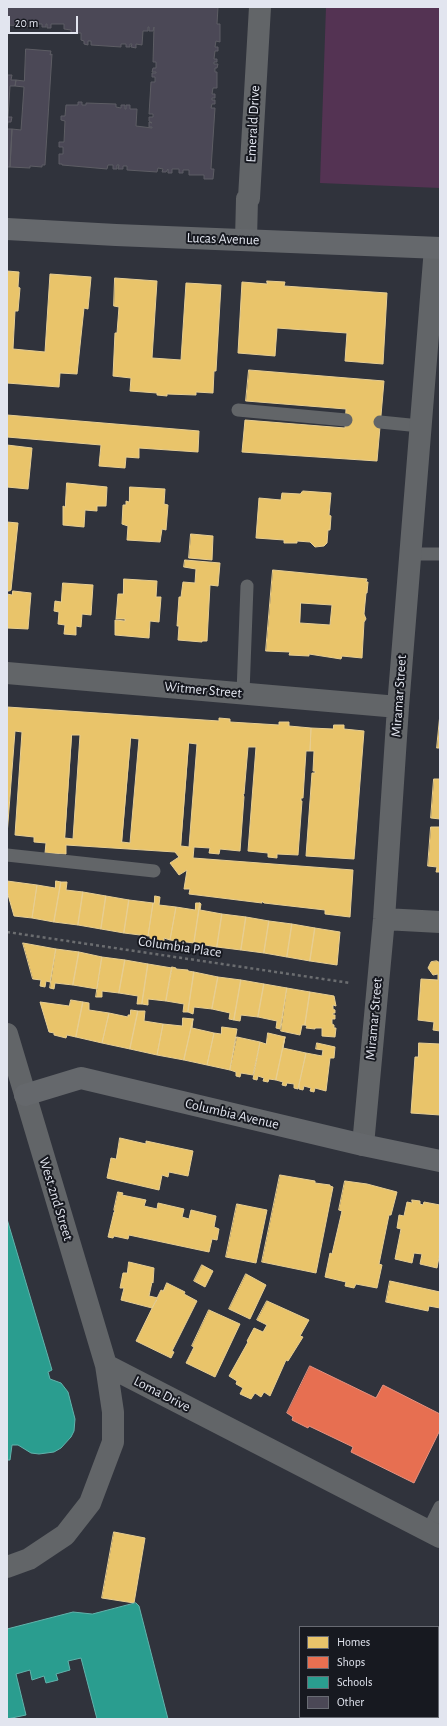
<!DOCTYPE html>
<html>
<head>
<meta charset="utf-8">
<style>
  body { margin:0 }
  #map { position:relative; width:447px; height:1726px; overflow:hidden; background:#30333c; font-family:"Alegreya Sans",sans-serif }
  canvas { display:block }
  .frame { position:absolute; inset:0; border:8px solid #e2e5ef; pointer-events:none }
  .legend { position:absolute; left:299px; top:1626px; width:140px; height:92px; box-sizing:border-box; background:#171920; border:1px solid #686b73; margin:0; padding:5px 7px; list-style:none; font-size:12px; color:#e2e5ef }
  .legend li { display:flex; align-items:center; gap:8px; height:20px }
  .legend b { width:20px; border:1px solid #686b73 }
  .scale { position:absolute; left:8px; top:16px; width:70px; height:18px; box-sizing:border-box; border:2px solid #e2e5ef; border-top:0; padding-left:5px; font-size:12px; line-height:14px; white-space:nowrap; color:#e2e5ef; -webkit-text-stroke:3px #171920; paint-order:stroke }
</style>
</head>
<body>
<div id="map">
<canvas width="447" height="1726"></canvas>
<div class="frame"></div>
<ul class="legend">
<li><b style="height:11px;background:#e9c46a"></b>Homes</li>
<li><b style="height:11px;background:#e76f51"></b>Shops</li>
<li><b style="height:11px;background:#2a9d8f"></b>Schools</li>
<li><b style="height:11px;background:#4b4856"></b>Other</li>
</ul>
<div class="scale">20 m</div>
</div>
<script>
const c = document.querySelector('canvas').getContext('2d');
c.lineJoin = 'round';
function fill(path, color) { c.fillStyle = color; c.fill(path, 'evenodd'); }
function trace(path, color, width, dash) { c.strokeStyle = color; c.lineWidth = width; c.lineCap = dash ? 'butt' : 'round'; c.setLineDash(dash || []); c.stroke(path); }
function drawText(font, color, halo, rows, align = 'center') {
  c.font = font + ' "Alegreya Sans",sans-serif'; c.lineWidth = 4; c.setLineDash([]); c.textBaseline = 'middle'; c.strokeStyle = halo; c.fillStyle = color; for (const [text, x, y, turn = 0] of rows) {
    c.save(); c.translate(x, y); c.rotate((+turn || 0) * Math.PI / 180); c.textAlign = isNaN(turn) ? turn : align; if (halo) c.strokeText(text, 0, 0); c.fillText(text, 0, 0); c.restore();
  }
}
fill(new Path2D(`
  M326 7H440V188L320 183Z`), '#543353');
const homes = new Path2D(`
  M7 271 19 272 18 287 20 288 18 311H15L13 349 45 352 50 274 91 277 88 309 84 308 77 374 60 373 59 387 7 383Z
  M115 278 157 281 152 358 181 360 186 283 221 285 216 371H214L213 393 196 392V395L167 394V396L157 395V393L130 391 131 378 113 376 115 333H117L119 307 114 306Z
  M267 281 285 282 284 286 387 293 383 364 345 361 347 333 277 328 275 356 238 353 242 282 267 284Z
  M249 370 384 381 377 461 242 452 245 420 345 428 346 409 246 401Z
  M7 415 199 431 198 452 139 448V458L126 457 125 468 99 466 101 445 7 437Z
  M7 445 32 448 28 489 7 487Z
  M67 483 107 487 106 506H97V511L85 510 84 527 63 525V506L65 507Z
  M130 487 165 489 164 504 168 505 166 530 162 529 160 542 127 540 128 526 122 524 123 505H126V501L129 502Z
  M303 491 331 493 329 515 331 516 330 530H328L327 543 324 546 315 547 310 542 297 541V543H284V540L256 538 259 498 281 500 282 493 300 494Z
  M7 522 18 523 11 590 9 591H7Z
  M191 534 213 536 212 560 189 558Z
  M185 560 220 563 218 586 210 585 207 641H202V642L178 640 179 626H177L179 597H181L183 582 195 583 196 569 184 567Z
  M273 570 367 579 366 582H368L367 593H366L364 614 366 619 364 622 362 658 342 656 341 659 309 654V656L289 655 290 652 266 651ZM301 603 332 605 330 625 300 623Z
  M124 579 157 581 156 597H161L159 622 150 621 149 638 115 635V620L125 621V619H116L118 594H123Z
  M63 583 93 585 91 615 82 614 81 627 76 626V635L64 634 65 625 58 624 59 612 54 611 55 601 61 602Z
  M13 591 31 593 28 629 7 628V594L12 595Z
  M7 707 219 721V718L230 719V722L279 725V722H289V726L311 728 310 751H306L303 798H301V801H302L298 855 277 854V858L268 857V853L248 851 256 747H248L244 794H243L244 797 240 851 220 849 219 854 209 853 210 848 194 847 193 858 353 870 350 917 325 914V910L264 903 262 901V903L189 894 190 889H184L187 870 179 875 170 863 179 857 175 852 66 845V854L45 853 46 843 34 842V837L15 835 22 732 15 731 7 835ZM72 735H80L73 839 65 838ZM131 738 139 739 130 843 122 842ZM189 743 197 744 189 847 181 846Z
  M440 714V748H437Z
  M334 725H344V729L364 731 354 859 306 856 312 773H315V771H313L314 751H310L311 728 333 729Z
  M434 779H440V819L431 818Z
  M431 827H440V872H436L437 867 428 866Z
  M7 881 37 885 32 918 14 916 7 891Z
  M56 881 61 882 54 922 32 918 37 885 55 888Z
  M61 882H67L66 890 83 892 78 925 54 922Z
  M83 892 106 896 101 929 78 925Z
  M106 896 129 900 124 933 101 929Z
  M155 896 160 897 159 905 176 907 170 940 164 938V941L150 939V936H148L153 903H154Z
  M129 900 153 903 148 936 124 933Z
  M196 903H200L194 943 170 940 176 907 195 910Z
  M200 903 201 904 200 910 222 914 217 947 194 943Z
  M222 914 246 917 241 950 217 947Z
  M246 917 269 921 264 953 241 950Z
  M269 921 292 924 287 957 264 953Z
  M292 924 315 928 310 961 287 957Z
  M315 928 340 932 337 965 310 961Z
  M23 943 56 949 50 982 46 981 45 987 40 986 41 980 33 979Z
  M56 949 79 952 73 985 55 983 54 989 50 988Z
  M79 952 102 957 97 989 73 985Z
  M102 957 125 960 119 993 102 991V997H96Z
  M125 960 148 964 142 1004H137L138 996 119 993Z
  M437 961 440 963V1031L433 1030 434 1022 418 1020 421 979 438 980V974L433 975 428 968 431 962Z
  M148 964 172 968 166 1001 148 999V1005L142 1004Z
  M172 967 176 968V969L188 970V971L194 972 188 1012H183L184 1004 166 1001Z
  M194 972 218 977 212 1009 194 1007 193 1014 188 1012Z
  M218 977 241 980 234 1020 229 1019 230 1013 212 1009Z
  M241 980 264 984 258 1017 241 1015 240 1021 234 1020Z
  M264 984 287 988 280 1029 276 1028 277 1021 258 1017Z
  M287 988 310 992 305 1025H302L300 1035 281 1031Z
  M310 992 334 996 336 1006 333 1005V1009L335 1010V1013H333V1015H335V1019H332V1024L334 1025V1028H336L335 1037 322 1036V1028H315V1029L306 1028 307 1026 305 1025Z
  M71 1000 83 1002 76 1037 67 1035 66 1038 54 1035V1033L49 1032 40 1002 69 1006Z
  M83 1002 89 1003V1010L109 1013 102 1043 76 1037Z
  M131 1010 138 1011 130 1049 102 1043 109 1013 128 1017V1015H130Z
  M138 1011H145L144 1021 163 1024 157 1055 130 1049Z
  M183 1018 193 1019 184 1060 157 1055 163 1024 182 1026Z
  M193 1019 192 1028 214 1033 207 1065 184 1060Z
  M222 1027 237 1029 230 1070 207 1065 214 1033 221 1034Z
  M268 1033 285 1037 276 1080 269 1079 268 1082 263 1081 264 1078 258 1076 257 1080 253 1079 260 1042 266 1044Z
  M237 1037 260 1042 253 1075 241 1073 240 1077 236 1076V1072L230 1070Z
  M285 1037 283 1048 306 1053 298 1089 294 1088V1084L287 1083 286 1086 282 1085 283 1082 276 1080Z
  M317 1043 335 1047 334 1058H330L326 1091 315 1088 314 1092 310 1091 311 1088 304 1086 303 1090 299 1089V1085L306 1053 322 1056 323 1050 316 1049Z
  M419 1043 440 1044V1115L411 1113 415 1057H418Z
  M120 1138 146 1144V1141L193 1151 188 1176 169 1172 168 1177 162 1175 159 1190 107 1178 111 1158 116 1159Z
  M280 1175 315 1181V1183L330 1185V1186L333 1187 316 1273 262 1262Z
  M345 1181 367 1184 397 1192 391 1215H389L379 1264 382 1265 377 1288 356 1284 354 1288 345 1286 346 1282 325 1277 330 1253 332 1254 342 1211 339 1210Z
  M118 1192 123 1193 122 1195 146 1200 144 1206 157 1209 158 1203 184 1209 182 1217 189 1219 191 1210 216 1216 214 1227 219 1229 217 1240 212 1239 209 1252 129 1235 128 1239 114 1236 113 1238 108 1237 114 1212H115L114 1210Z
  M412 1200 420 1201V1204L423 1205 424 1202 440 1205V1252L437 1268 420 1264 422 1254 414 1253 412 1263 395 1259 401 1229 397 1228 399 1215 404 1216 407 1202 412 1203Z
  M237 1204 267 1210 256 1263 226 1257Z
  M129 1262 154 1268 153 1283 152 1282 149 1296 158 1298 152 1308 121 1300 124 1288H120L123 1273H127Z
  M202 1265 213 1271 205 1287 194 1281Z
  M246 1274 266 1285 250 1319 229 1309Z
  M390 1281 440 1292V1308L429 1306 428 1311 386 1302Z
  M167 1283 185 1292 184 1294 197 1301 172 1351 174 1352 171 1358 136 1341 161 1290 163 1291Z
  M267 1301 309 1320 300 1336 303 1337 288 1361 286 1360 270 1396 264 1392 261 1397 255 1393 251 1399 240 1394 243 1388 236 1384 237 1381 229 1376 248 1342 247 1341 254 1328 263 1332 267 1325 257 1320Z
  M209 1310 240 1324 215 1377 186 1363 194 1347 192 1346Z
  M114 1532 145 1538 134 1603 102 1598Z`);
fill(homes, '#e9c46a');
trace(homes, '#e7ce92', 1);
const shops = new Path2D(`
  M310 1366 376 1398 383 1385 440 1414V1430L414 1483 351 1452 353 1447 309 1426 308 1428 292 1420 293 1417 287 1413Z`);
fill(shops, '#e76f51');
trace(shops, '#e69280', 1);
const schools = new Path2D(`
  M7 1219 52 1370 48 1372 50 1379 61 1383 68 1392 75 1419 74 1431 71 1437 61 1448 54 1452 39 1454 31 1453 18 1445H12L10 1460H7Z
  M136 1603 139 1606 168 1719H97L81 1658 68 1661 70 1670 56 1674 58 1680 46 1683 44 1676 32 1680 30 1670 16 1674 26 1715 7 1719V1629L73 1612 92 1614Z`);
fill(schools, '#2a9d8f');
trace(schools, '#61b3ac', 1);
const building = new Path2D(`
  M7 7H218L217 24H220V42L216 41 215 47H218V51H215L214 59H217V62H214V64H218L217 68H215V72H217V88H213L212 94H215V98H212V100H215V104H212L211 108H215L211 169H214L213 179H204V175H189V170H183V173H179V169H172V173H168V169L166 172H162L163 169 158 168 157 172 127 170V166H123V169H118L119 165H117V169H113V165H108L107 169 62 165V164H59V154H63V147H59V142H64L65 121 61 120V116H65L66 105H78V102H82V105H86V103L116 104V107L121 108V105H125V109H126V105H130V109H137L136 126 152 128V127H149V122L152 123 149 121V117H153V114H149L151 82H155V77H152V73H156V72H152L153 68H156V62H153L154 27 153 31H149V27H148V31H143L142 45 136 44V48L131 47 132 44H130V47H126V44H121V47L91 45V41H88V45L84 44V41L81 40V33H71V30L64 29V24H51V28H47V24H46V27H42V24H37V27L7 25Z
  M26 49 51 51 50 55 52 54 45 165H42V167L30 166V168L10 167 12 129 21 130 24 87 15 86 16 80 24 81Z
  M7 75H12L11 80H16L15 86H10L8 117H12L11 122H8L7 129H12L10 167H7Z`);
fill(building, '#4b4856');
trace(building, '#5d5d64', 1);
trace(new Path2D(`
  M7 932 350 983`), '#6b6d70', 2.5, [3, 3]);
trace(new Path2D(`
  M238 410 346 420
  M380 422 420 426
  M410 554H440
  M243 693 247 586
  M7 855 154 871
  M428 1531 440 1507`), '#626568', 13);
trace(new Path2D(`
  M246 240 247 199 249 198 260 7
  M7 673 398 707
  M384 919 440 922
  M7 1034 106 1365 113 1412V1442L90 1503 65 1535 29 1559 7 1567
  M363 1145 384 919 398 707 435 248
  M106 1365 440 1537
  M438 1664 440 1660
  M403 1719 405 1717`), '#626568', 22);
trace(new Path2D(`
  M7 229 116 235 440 248
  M25 1095 81 1078 363 1145 440 1161`), '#65686c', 22);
drawText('14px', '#e2e5ef', '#171920', [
  ["Emerald Drive",253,124,-87],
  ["Lucas Avenue",223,239,2],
  ["Witmer Street",203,690,5],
  ["Miramar Street",399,696,-86],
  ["Columbia Place",180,947,8],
  ["Miramar Street",374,1019,-85],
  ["Columbia Avenue",232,1114,13],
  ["West 2nd Street",56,1199,73],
  ["Loma Drive",162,1394,27]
]);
</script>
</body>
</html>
